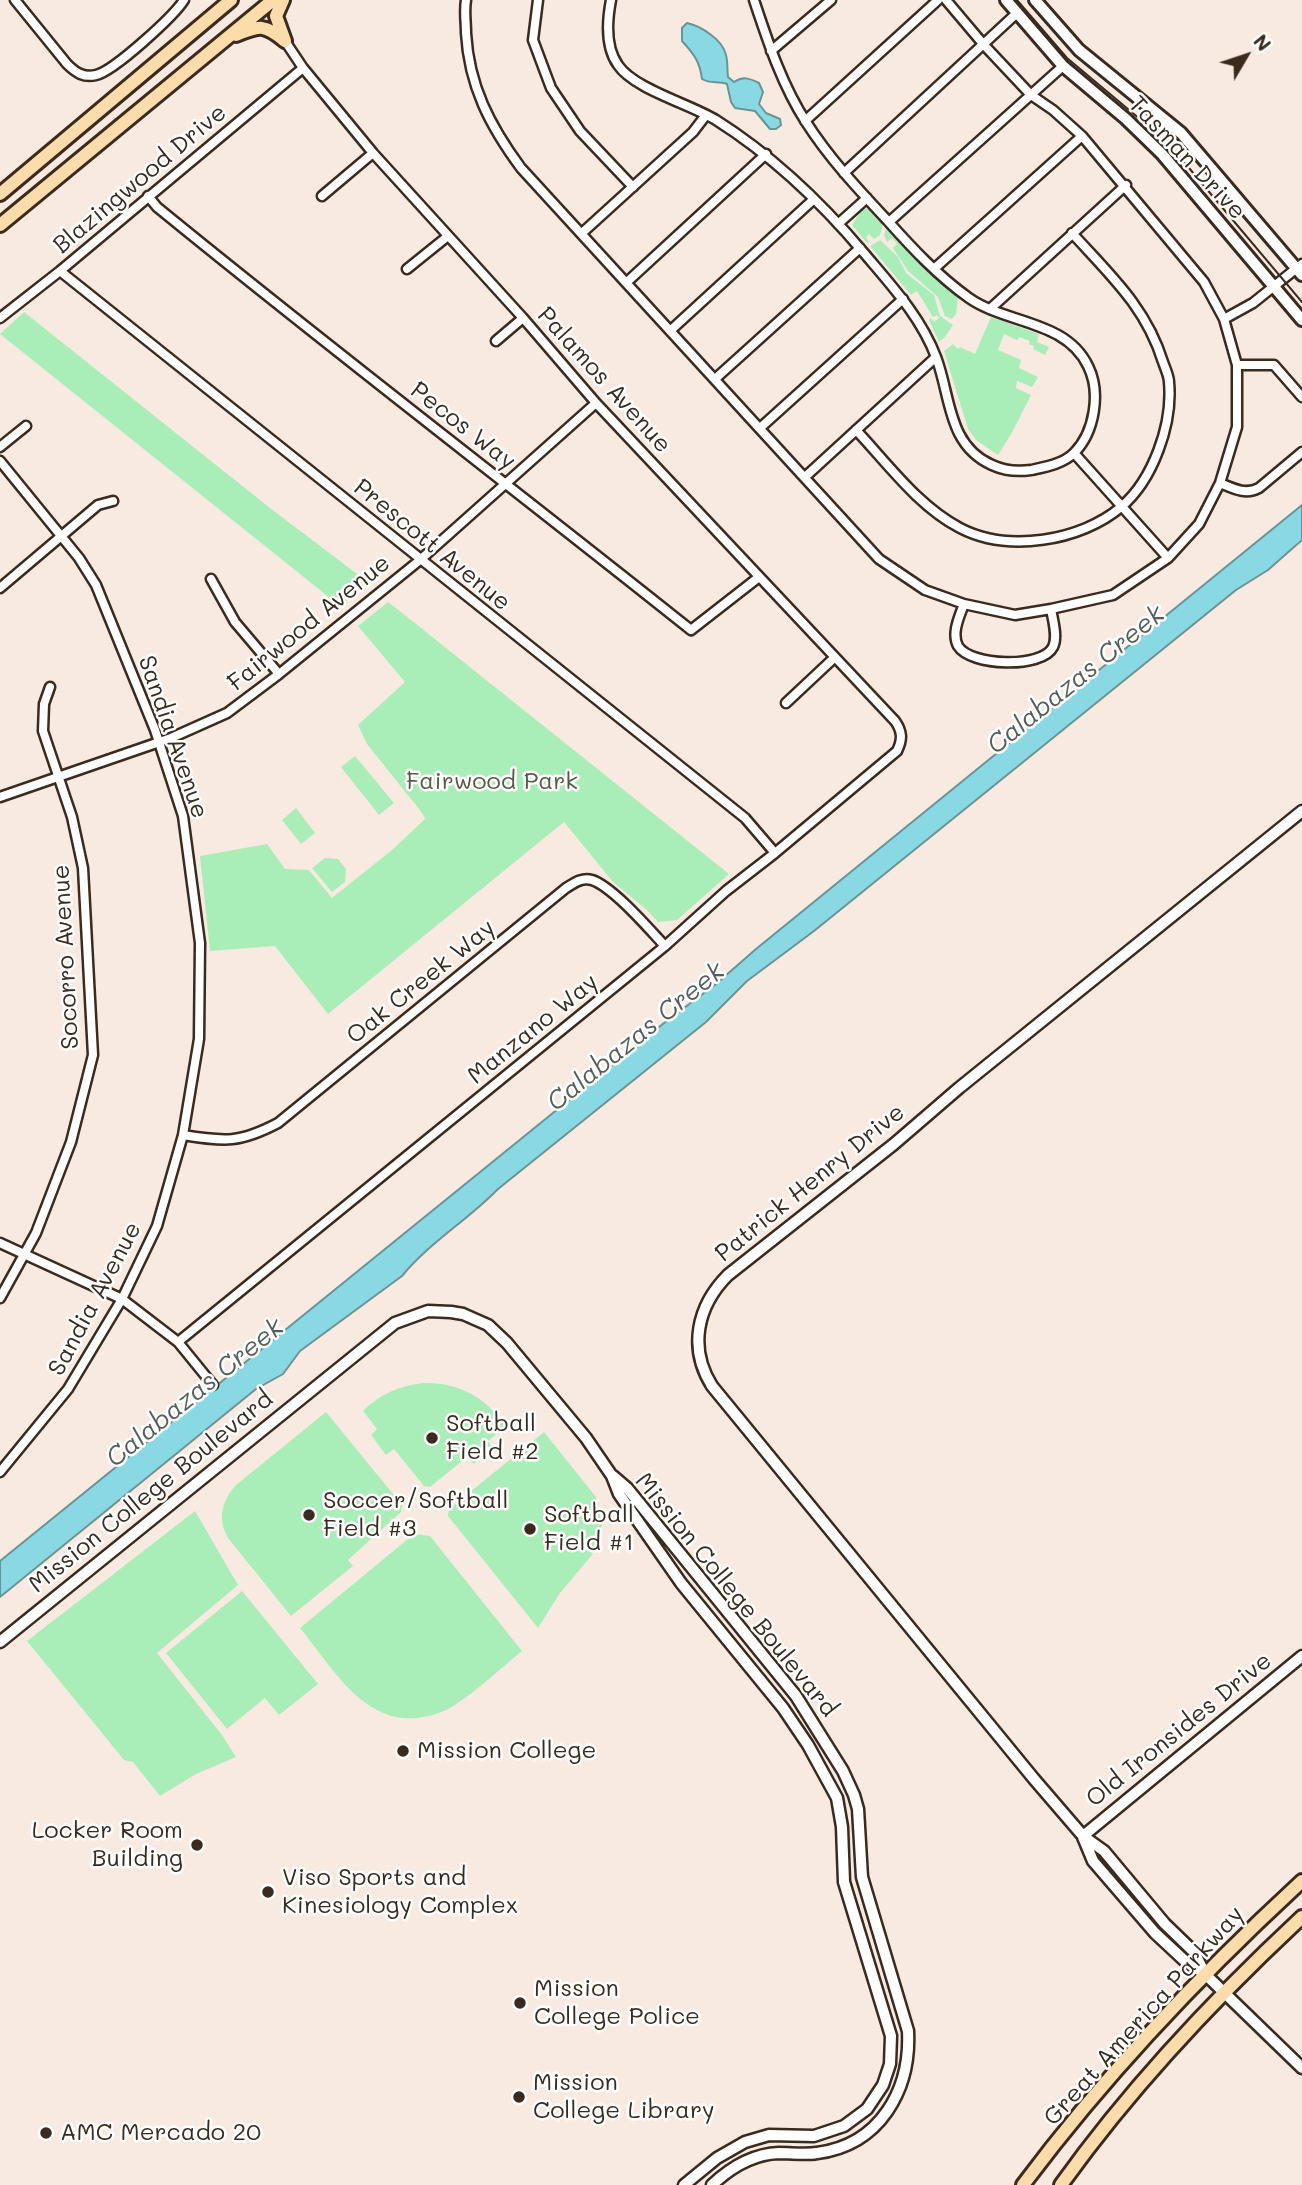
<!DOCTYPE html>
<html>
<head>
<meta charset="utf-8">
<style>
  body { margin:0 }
  #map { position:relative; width:1302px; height:2185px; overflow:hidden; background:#f8eae1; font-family:Mali,sans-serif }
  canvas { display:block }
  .north { position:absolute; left:1211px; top:21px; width:70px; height:70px; -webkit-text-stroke:5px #fff; paint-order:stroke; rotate:51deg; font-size:19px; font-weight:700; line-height:28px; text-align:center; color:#3b2a1e }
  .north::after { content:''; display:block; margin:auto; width:24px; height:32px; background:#3b2a1e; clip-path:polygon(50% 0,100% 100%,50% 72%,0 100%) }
</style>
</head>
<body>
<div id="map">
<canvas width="1302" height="2185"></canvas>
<div class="north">N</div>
</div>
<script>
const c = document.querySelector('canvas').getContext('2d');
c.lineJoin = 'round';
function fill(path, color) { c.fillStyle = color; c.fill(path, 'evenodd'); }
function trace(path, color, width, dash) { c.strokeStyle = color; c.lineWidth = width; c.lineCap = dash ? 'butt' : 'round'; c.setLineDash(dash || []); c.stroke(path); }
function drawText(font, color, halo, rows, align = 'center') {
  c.font = font + ' Mali,sans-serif'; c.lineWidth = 5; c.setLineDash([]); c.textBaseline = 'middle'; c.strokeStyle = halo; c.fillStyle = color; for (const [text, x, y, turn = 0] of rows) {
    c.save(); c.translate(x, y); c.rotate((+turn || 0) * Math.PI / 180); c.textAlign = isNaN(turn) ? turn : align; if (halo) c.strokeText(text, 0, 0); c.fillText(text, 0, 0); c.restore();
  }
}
fill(new Path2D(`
  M865 209H869L883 224 880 235 874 239 869 234 866 237 869 242 867 243 852 225 860 212Z
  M886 228 930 273 958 296 956 314 952 319 945 316 938 297 908 271 893 248 897 244 892 238 887 242 884 235Z
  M880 240 898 257 906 273 934 295 940 316 953 325 945 337 939 342 929 320 931 318 934 322 939 318 937 315 933 317 917 291 911 295 870 246Z
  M24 312 270 508 369 583 340 606 0 334Z
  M991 317 1039 334 1037 342 1049 347 1045 355 1033 349 1034 346 1029 344 1030 341 1019 337 1017 340 1004 334 998 350 1021 360 1019 368 1038 377 1032 387 1017 381 1016 388 1031 395 1013 431 998 455 976 440 968 429 944 351 953 344 958 349 960 347 975 354Z
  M388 602 401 612 729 874 677 920 658 922 647 910 613 882 564 822 328 1014 275 946 210 951 200 856 267 844 285 869 309 870 332 898 392 850 425 819 423 814 367 744 358 725 405 682 358 626Z
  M355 756 394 803 379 815 341 767Z
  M296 808 315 833 301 844 282 820Z
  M325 858 338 859 346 869 345 882 332 892 312 868Z
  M423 1383C459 1382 485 1397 506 1426L488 1441 493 1448 474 1464 467 1457 430 1487 424 1486 394 1449 386 1455 371 1435 377 1429 363 1411C380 1394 399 1386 423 1383Z
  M326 1412 402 1505 401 1512 348 1560 353 1566 291 1616 228 1538C217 1518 222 1501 236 1485Z
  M544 1432 596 1497 602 1525 592 1555 560 1593 538 1628 448 1516 449 1509Z
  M195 1511 238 1585 157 1653 222 1735 236 1757 196 1774 160 1796 133 1762 124 1760 27 1641Z
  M414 1534 430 1536 522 1651C500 1669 478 1690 455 1705 446 1711 434 1715 424 1717 365 1728 333 1668 300 1628Z
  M242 1591 318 1684 279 1715 265 1698 227 1729 166 1653Z`), '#a9eeb8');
const water = new Path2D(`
  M687 23C701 26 723 40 726 55 728 62 727 70 728 77L734 82C743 76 749 78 759 83L763 92 759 104 766 113 780 119 781 125 776 129H770L755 111 735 108 731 102 727 84C718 81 710 84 702 79 700 62 694 54 682 41V28Z
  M1302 505V540L1268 570 1236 590 814 931 747 981 706 1022 498 1189C468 1220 430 1242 402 1276L300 1351 283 1374 256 1389 0 1597V1561L664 1023 716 984 756 949Z`);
fill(water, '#89d9e5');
trace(water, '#6a9395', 2);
const minor = new Path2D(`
  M15 0 67 64C76 73 84 78 96 75 114 71 174 16 184 0
  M466 0C464 11 466 22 466 33 469 86 490 126 521 168L879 559 925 590 964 604 1015 615 1051 609 1113 595 1168 558 1199 524 1220 483 1237 427V365L1224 319 1204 282 1082 136 1053 110 1031 95 984 45 946 0
  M538 0 533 40 551 88 580 131 633 187
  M611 0C607 21 605 47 618 65 634 89 690 104 716 120 773 156 821 202 864 253 891 285 921 317 936 357 951 396 947 445 992 465 1005 471 1017 472 1031 470 1045 467 1063 464 1074 453 1095 432 1101 392 1088 366 1066 320 1006 324 969 298 938 276 912 248 887 220 858 189 829 158 806 122 782 85 768 42 754 0
  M771 51 831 0
  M805 121 938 0
  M844 173 1017 13
  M148 196 157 207C333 351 513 488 691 630L759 577
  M322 196 373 153
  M889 222 1063 66
  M838 224 867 198
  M582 233 693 132 706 115
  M935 268 1082 136
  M407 269 448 236
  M60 271 745 818 775 853
  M627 282 766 154
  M990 309 1126 185
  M0 318 60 271 303 68
  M1224 319 1253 303 1302 264
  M671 330 814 199
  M496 341 523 318
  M1237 365H1274L1302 397
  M715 379 860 248
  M760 428 903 299
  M856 430C888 464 918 506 960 528 1008 553 1081 541 1121 507 1153 480 1173 424 1169 382 1169 376 1165 368 1163 362 1146 307 1110 275 1072 233
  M0 447 26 426
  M1074 453 1168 558
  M0 461 79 558 96 585 155 730 183 816 200 943 199 1039 183 1135 157 1226 122 1299 68 1389 0 1472
  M805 477 936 357
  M1220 483C1234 489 1246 495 1259 488L1302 452
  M211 579 235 622 279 674
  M0 588 98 505 113 501
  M964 604C960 615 951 633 958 646 970 666 1042 669 1053 647 1058 637 1053 621 1051 609
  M786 703 834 658
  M0 797 171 738 227 713 279 674 420 560 596 403
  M183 1135C225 1142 240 1143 278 1123L566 888C574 883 582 877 592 880 613 887 649 929 665 946
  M0 1243 122 1299 178 1342 213 1385
  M0 1298 36 1233 71 1142 93 1055 83 868 72 817 43 731 44 704 50 687
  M178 1342 665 946 726 891 775 853 897 751C903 739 902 731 895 721L596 403 523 318 373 153 303 68 285 41`);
const tertiary = new Path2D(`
  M613 1476 627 1488 796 1696 843 1771 854 1795 858 1809 862 1877 908 2031C911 2090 880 2145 817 2153 805 2155 792 2153 779 2153 752 2154 731 2167 712 2185
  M0 1642 395 1323 428 1311 451 1312 463 1314 488 1325 507 1343 586 1438 612 1476 619 1494 681 1583 783 1708 808 1745 837 1798 842 1827 844 1882 891 2036 890 2064 883 2085 867 2109 844 2126 814 2136 769 2135 745 2142 717 2158 684 2185
  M1083 1836 1302 1656
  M1083 1837 1093 1861 1155 1933 1185 1961 1205 1974 1302 2068
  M1205 1974 1194 1952 1165 1924 1104 1851 1083 1836 1034 1779 712 1386C688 1348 697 1306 728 1275L894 1144 959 1088 1302 811`);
const secondary = new Path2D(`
  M1006 0 1063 66 1126 119 1162 154 1302 320
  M1035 0 1079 50 1181 133 1302 275`);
const primary = new Path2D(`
  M1023 2185C1105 2075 1201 1974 1302 1881
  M1061 2185C1131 2087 1214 1999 1302 1917`);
const trunk = new Path2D(`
  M283 0 276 16 285 41
  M236 35C260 25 264 24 285 41
  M0 194 231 0
  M0 225 273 0`);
trace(minor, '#3b2a1e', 13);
trace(tertiary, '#3b2a1e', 15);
trace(secondary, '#3b2a1e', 16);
trace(primary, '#3b2a1e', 18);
trace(trunk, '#3b2a1e', 18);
trace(minor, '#fff', 8);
trace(tertiary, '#fff', 10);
trace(secondary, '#fff', 10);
trace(primary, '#fddcac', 12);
trace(trunk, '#fddcac', 12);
trace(new Path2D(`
  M1017 0 1067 58 1153 130 1178 155 1302 302`), '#3b2a1e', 2);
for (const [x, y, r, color] of [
  [432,1438,7,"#3b2a1e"],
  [309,1515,7,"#3b2a1e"],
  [530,1529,7,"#3b2a1e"],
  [403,1751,7,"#3b2a1e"],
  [197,1845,7,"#3b2a1e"],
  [268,1892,7,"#3b2a1e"],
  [520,2003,7,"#3b2a1e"],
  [519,2097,7,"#3b2a1e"],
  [46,2133,7,"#3b2a1e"]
]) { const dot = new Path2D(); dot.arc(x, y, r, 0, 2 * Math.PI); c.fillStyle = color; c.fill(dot); trace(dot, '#fff', 2.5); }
drawText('24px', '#3b2a1e', '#fff', [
  ["Tasman Drive",1187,158,47],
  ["Blazingwood Drive",140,179,-40],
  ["Palamos Avenue",604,380,48],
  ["Pecos Way",463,426,38],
  ["Prescott Avenue",432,545,39],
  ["Fairwood Avenue",309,623,-39],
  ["Sandia Avenue",173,737,71],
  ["Socorro Avenue",66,957,-93],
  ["Oak Creek Way",421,982,-39],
  ["Manzano Way",533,1029,-39],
  ["Patrick Henry Drive",810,1183,-39],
  ["Sandia Avenue",95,1299,-62],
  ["Mission College Boulevard",151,1492,-39],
  ["Mission College Boulevard",736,1595,51],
  ["Old Ironsides Drive",1179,1730,-39],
  ["Great America Parkway",1144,2016,-48]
]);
drawText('24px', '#565b44', '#fff', [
  ["Fairwood Park",492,782]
]);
drawText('24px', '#3b2a1e', '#fff', [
  ["Softball",446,1424],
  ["Field #2",446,1452],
  ["Soccer/Softball",323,1501],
  ["Field #3",323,1529],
  ["Softball",544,1515],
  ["Field #1",544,1543],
  ["Mission College",417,1751],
  ["Locker Room",183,1831,"right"],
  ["Building",183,1859,"right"],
  ["Viso Sports and",282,1878],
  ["Kinesiology Complex",282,1906],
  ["Mission",534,1989],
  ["College Police",534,2017],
  ["Mission",533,2083],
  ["College Library",533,2111],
  ["AMC Mercado 20",60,2133]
], 'left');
drawText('italic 26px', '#525f5a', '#fff', [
  ["Calabazas Creek",1076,680,-39],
  ["Calabazas Creek",636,1037,-39],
  ["Calabazas Creek",195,1393,-39]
]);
</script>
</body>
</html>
